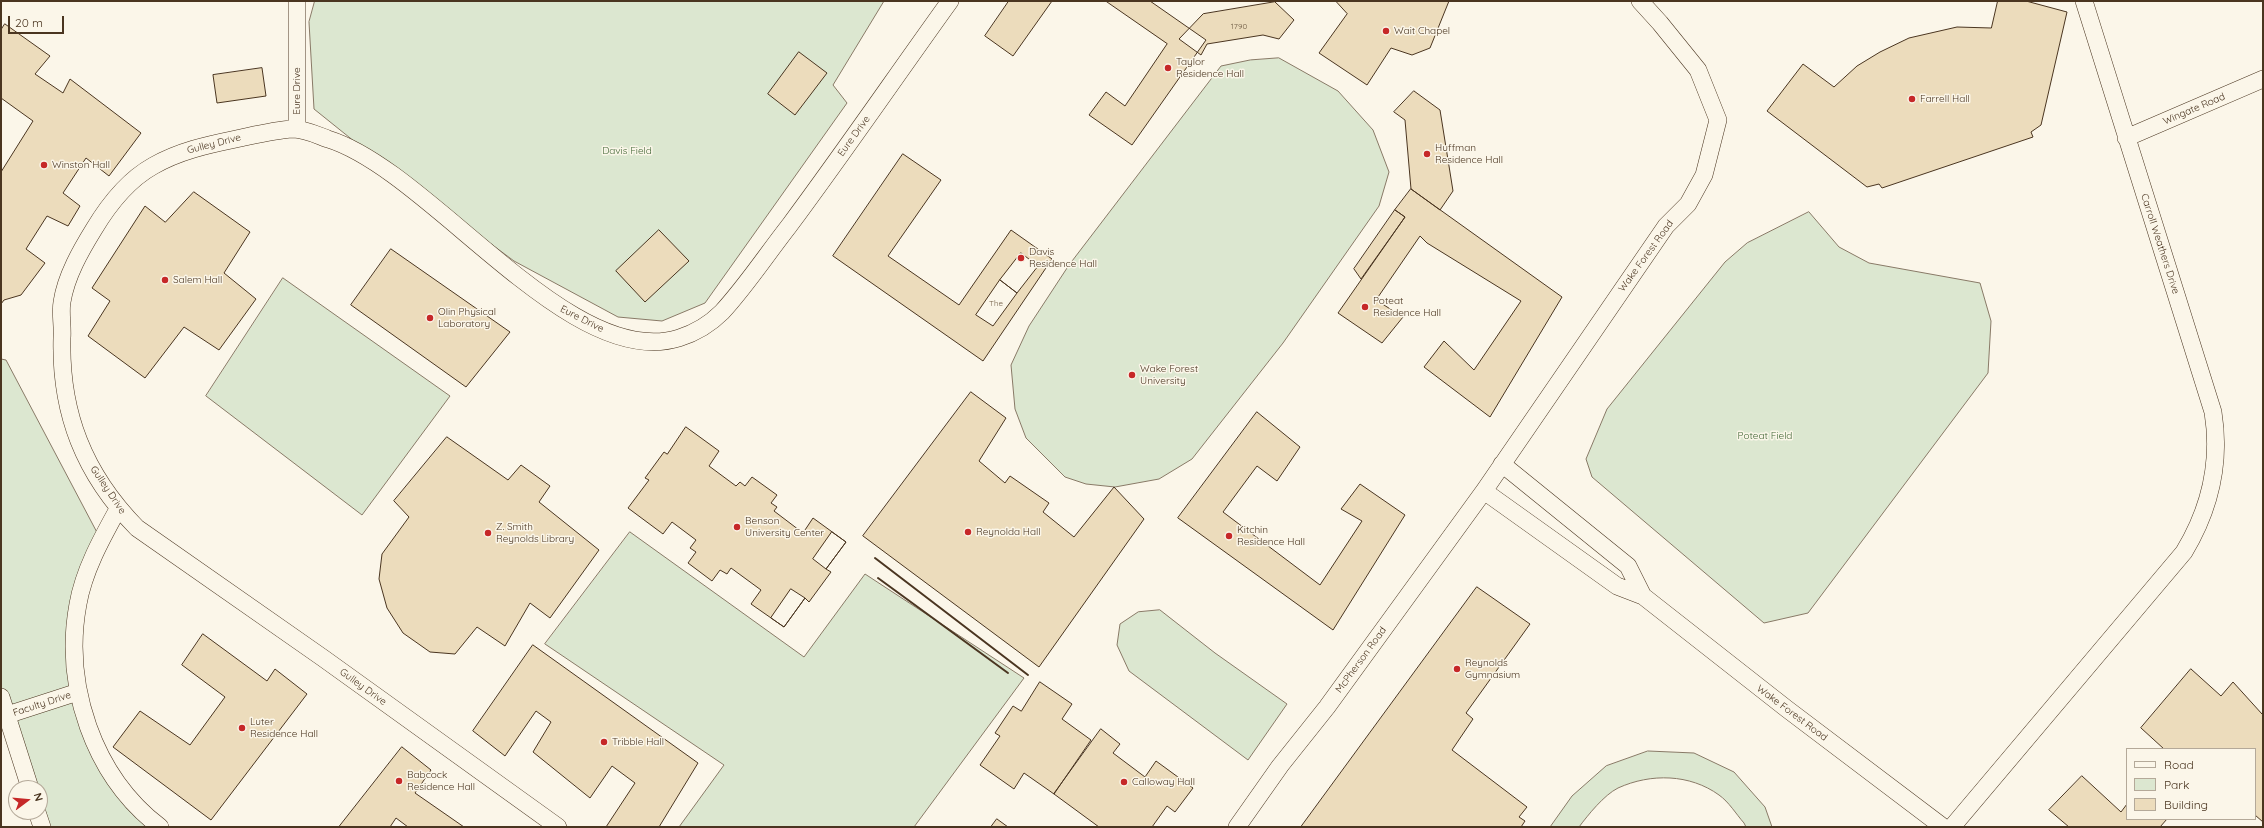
<!DOCTYPE html>
<html>
<head>
<meta charset="utf-8">
<style>
  body { margin:0 }
  #map { position:relative; width:2264px; height:828px; overflow:hidden; background:#fbf6e9; font-family:Quicksand,sans-serif }
  canvas { display:block }
  .frame { position:absolute; inset:0; border:2px solid #4a3520; pointer-events:none }
  .legend { position:absolute; left:2126px; top:748px; width:130px; height:72px; box-sizing:border-box; background:#fbf6e9; border:1px solid #b4a999; margin:0; padding:5px 7px; list-style:none; font-size:12px; color:#4a3520 }
  .legend li { display:flex; align-items:center; gap:8px; height:20px }
  .legend b { width:20px; border:1px solid #b4a999 }
  .north { position:absolute; left:8px; top:780px; width:40px; height:40px; box-sizing:border-box; background:#fbf6e9; border:1px solid #b4a999; border-radius:50%; rotate:74deg; font-size:11px; font-weight:700; line-height:16px; text-align:center; color:#4a3520 }
  .north::after { content:''; display:block; margin:auto; width:14px; height:18px; background:#c62828; clip-path:polygon(50% 0,100% 100%,50% 72%,0 100%) }
  .scale { position:absolute; left:8px; top:16px; width:56px; height:18px; box-sizing:border-box; border:2px solid #4a3520; border-top:0; padding-left:5px; font-size:12px; line-height:14px; white-space:nowrap; color:#4a3520; -webkit-text-stroke:3px #fbf6e9; paint-order:stroke }
</style>
</head>
<body>
<div id="map">
<canvas width="2264" height="828"></canvas>
<div class="frame"></div>
<ul class="legend">
<li><b style="height:5px;background:#fbf6e9"></b>Road</li>
<li><b style="height:11px;background:#dce7d0"></b>Park</li>
<li><b style="height:11px;background:#ecdcbc"></b>Building</li>
</ul>
<div class="north">N</div>
<div class="scale">20 m</div>
</div>
<script>
const c = document.querySelector('canvas').getContext('2d');
c.lineJoin = 'round';
function fill(path, color) { c.fillStyle = color; c.fill(path, 'evenodd'); }
function trace(path, color, width, dash) { c.strokeStyle = color; c.lineWidth = width; c.lineCap = dash ? 'butt' : 'round'; c.setLineDash(dash || []); c.stroke(path); }
function drawText(font, color, halo, rows, align = 'center') {
  c.font = font + ' Quicksand,sans-serif'; c.lineWidth = 3; c.setLineDash([]); c.textBaseline = 'middle'; c.strokeStyle = halo; c.fillStyle = color; for (const [text, x, y, turn = 0] of rows) {
    c.save(); c.translate(x, y); c.rotate((+turn || 0) * Math.PI / 180); c.textAlign = isNaN(turn) ? turn : align; if (halo) c.strokeText(text, 0, 0); c.fillText(text, 0, 0); c.restore();
  }
}
const green = new Path2D(`
  M315 1H884L833 85 847 103 705 303 662 321 618 317 514 261 370 154 314 109 309 22Z
  M1279 58 1338 91 1373 130 1389 172 1379 206 1283 343 1192 459 1159 479 1115 487 1086 484 1065 477 1026 438 1015 409 1011 365 1029 326 1069 265 1221 66 1250 60Z
  M1809 212 1839 247 1869 263 1980 283 1991 321 1988 373 1808 613 1764 623 1592 477 1586 459 1607 409 1725 262 1747 243Z
  M283 278 450 396 362 515 206 396Z
  M1 359 6 360 101 540 74 644 94 741 160 827H42L40 788H30L1 697Z
  M630 532 804 657 865 574 1024 678 914 827H679L724 765 545 644Z
  M1160 610 1215 653 1287 704 1248 760 1129 671 1117 645 1120 624 1138 612Z
  M1648 751 1694 753 1734 772 1765 807 1772 827H1746L1744 823C1736 814 1729 802 1719 795 1690 774 1651 773 1618 788 1604 795 1588 815 1579 827H1550L1572 796 1606 766Z`);
fill(green, '#dce7d0');
trace(green, '#887966', 1);
const building = new Path2D(`
  M1009 1H1052L1013 56 985 36Z
  M1106 1H1150L1206 40 1132 145 1089 115 1106 92 1125 106 1167 44Z
  M1336 1H1449L1430 48 1412 55 1391 48 1367 85 1319 53 1347 14Z
  M1998 1H2026L2067 12 2041 125 2031 132 2033 137 1882 188 1879 184 1867 187 1767 111 1803 64 1834 87 1857 66 1880 52 1909 38 1957 27 1991 28Z
  M1275 2 1294 20 1279 39 1263 35 1207 44 1201 55 1179 39 1203 14Z
  M5 24 50 56 35 74 63 93 70 79 141 133 109 176 86 158 63 193 80 206 68 226 47 216 26 249 45 263 21 295 4 300 1 304V172L33 121 1 98V30Z
  M799 52 827 73 795 115 768 94Z
  M262 68 266 96 217 103 213 75Z
  M1414 91 1440 110 1453 191 1440 210 1411 189 1405 120 1394 112Z
  M903 154 941 180 888 256 959 305 1011 230 1052 259 983 361 833 256Z
  M1411 189 1562 297 1490 417 1424 367 1444 341 1474 370 1521 301 1427 243 1420 236 1376 300 1403 317 1382 343 1338 313 1405 217 1395 210Z
  M194 192 250 232 224 273 256 299 219 350 184 327 145 378 88 336 110 301 92 288 145 206 165 222Z
  M1395 210 1405 217 1361 279 1354 269Z
  M659 230 689 261 645 302 616 271Z
  M391 249 510 332 466 387 351 305Z
  M1021 253 1038 266 1017 293 1000 280Z
  M1000 280 1017 293 993 326 976 315Z
  M971 392 1006 418 979 461 1005 483 1010 476 1049 503 1043 512 1074 537 1114 487 1144 519 1039 667 863 536Z
  M1257 412 1300 447 1277 481 1257 466 1223 512 1320 585 1362 521 1341 509 1360 484 1405 515 1333 630 1178 518Z
  M686 427 719 451 709 466 736 486 740 482 745 486 752 477 777 495 771 503 777 507 774 511 803 533 813 518 846 542 826 569 831 572 809 602 805 598 784 627 751 604 761 590 731 568 727 574 720 570 712 581 688 563 696 552 690 548 696 540 672 522 663 534 628 508 649 480 645 478 664 452 667 454Z
  M447 437 508 480 521 465 550 486 539 502 599 550 550 618 530 603 505 646 477 627 455 654 430 652 403 633 387 608 379 579 382 554 409 517 394 501Z
  M832 532 846 542 826 569 813 559Z
  M1477 587 1530 624 1466 713 1473 719 1452 750 1527 807 1519 817 1525 821 1521 827H1301Z
  M791 589 805 598 784 627 771 618Z
  M203 634 267 681 275 669 307 694 211 820 113 747 140 711 190 745 225 697 182 665Z
  M533 645 698 763 659 827H606L635 783 612 766 590 798 533 752 551 722 536 711 505 756 473 731Z
  M2191 669 2221 696 2233 682 2262 714 2263 712V822L2255 815V749H2164L2141 728Z
  M1040 682 1072 704 1062 719 1091 740 1054 794 1024 773 1014 789 980 765 1000 736 995 733 1013 706 1021 711Z
  M1101 729 1120 744 1113 753 1145 777 1156 761 1193 788 1175 812 1167 806 1152 827H1099L1054 794Z
  M402 747 431 770 415 793 464 827H408L396 818 390 827H339Z
  M2082 776 2121 812 2127 804V819H2167L2160 827H2069L2049 810Z
  M997 819 1008 827H991Z`);
fill(building, '#ecdcbc');
trace(building, '#4a3520', 1);
const minor = new Path2D(`
  M297 1V129
  M2126 138 2263 79
  M1502 464 1628 566 1643 596
  M1484 491 1617 586 1643 596 1787 709 1943 827
  M118 509C102 538 84 570 78 604 63 685 93 776 160 827
  M1 697 30 788
  M7 715 78 692
  M37 812 42 827
  M558 827 323 658 137 528C84 474 60 413 62 338 63 326 60 313 62 302 66 276 81 250 94 229 109 204 128 180 153 166 179 151 207 145 236 139 255 135 274 130 293 129 305 129 317 135 328 139 431 171 570 372 679 338 695 333 710 324 722 312 746 286 767 254 789 226 844 152 896 76 950 1
  M1237 827 1280 766 1327 707 1484 491 1666 226 1688 204 1704 175 1718 120 1698 70 1660 23 1640 1
  M1952 827 2184 552C2210 509 2221 462 2213 412L2084 1`);
trace(minor, '#4a3520', 18);
trace(minor, '#fbf6e9', 17);
trace(new Path2D(`
  M875 558 1028 675
  M878 578 1008 673`), '#4a3520', 2);
for (const [x, y, r, color] of [
  [1386,31,4,"#c62828"],
  [1168,68,4,"#c62828"],
  [1912,99,4,"#c62828"],
  [1427,154,4,"#c62828"],
  [44,165,4,"#c62828"],
  [1021,258,4,"#c62828"],
  [165,280,4,"#c62828"],
  [1365,307,4,"#c62828"],
  [430,318,4,"#c62828"],
  [1132,375,4,"#c62828"],
  [737,527,4,"#c62828"],
  [968,532,4,"#c62828"],
  [488,533,4,"#c62828"],
  [1229,536,4,"#c62828"],
  [1457,669,4,"#c62828"],
  [242,728,4,"#c62828"],
  [604,742,4,"#c62828"],
  [399,781,4,"#c62828"],
  [1124,782,4,"#c62828"]
]) { const dot = new Path2D(); dot.arc(x, y, r, 0, 2 * Math.PI); c.fillStyle = color; c.fill(dot); trace(dot, '#fbf6e9', 1.5); }
drawText('8px', '#725f47', null, [
  ["1790",1239,27],
  ["The",996,304]
]);
drawText('10px', '#4a3520', '#fbf6e9', [
  ["Wait Chapel",1394,31],
  ["Taylor",1176,62],
  ["Residence Hall",1176,74],
  ["Farrell Hall",1920,99],
  ["Huffman",1435,148],
  ["Residence Hall",1435,160],
  ["Winston Hall",52,165],
  ["Davis",1029,252],
  ["Residence Hall",1029,264],
  ["Salem Hall",173,280],
  ["Poteat",1373,301],
  ["Residence Hall",1373,313],
  ["Olin Physical",438,312],
  ["Laboratory",438,324],
  ["Wake Forest",1140,369],
  ["University",1140,381],
  ["Benson",745,521],
  ["University Center",745,533],
  ["Z. Smith",496,527],
  ["Reynolds Library",496,539],
  ["Kitchin",1237,530],
  ["Residence Hall",1237,542],
  ["Reynolda Hall",976,532],
  ["Reynolds",1465,663],
  ["Gymnasium",1465,675],
  ["Luter",250,722],
  ["Residence Hall",250,734],
  ["Tribble Hall",612,742],
  ["Babcock",407,775],
  ["Residence Hall",407,787],
  ["Calloway Hall",1132,782]
], 'left');
drawText('10px', '#4a3520', '#fbf6e9', [
  ["Eure Drive",297,91,-90],
  ["Wingate Road",2194,109,-23],
  ["Eure Drive",854,136,-54],
  ["Gulley Drive",214,144,-14],
  ["Carroll Weathers Drive",2160,244,72],
  ["Wake Forest Road",1646,256,-54],
  ["Eure Drive",582,319,27],
  ["Gulley Drive",108,490,56],
  ["McPherson Road",1361,660,-54],
  ["Gulley Drive",363,687,36],
  ["Faculty Drive",42,704,-18],
  ["Wake Forest Road",1792,713,37]
]);
drawText('10px', '#436837', '#fbf6e9', [
  ["Davis Field",627,151],
  ["Poteat Field",1765,436]
]);
</script>
</body>
</html>
